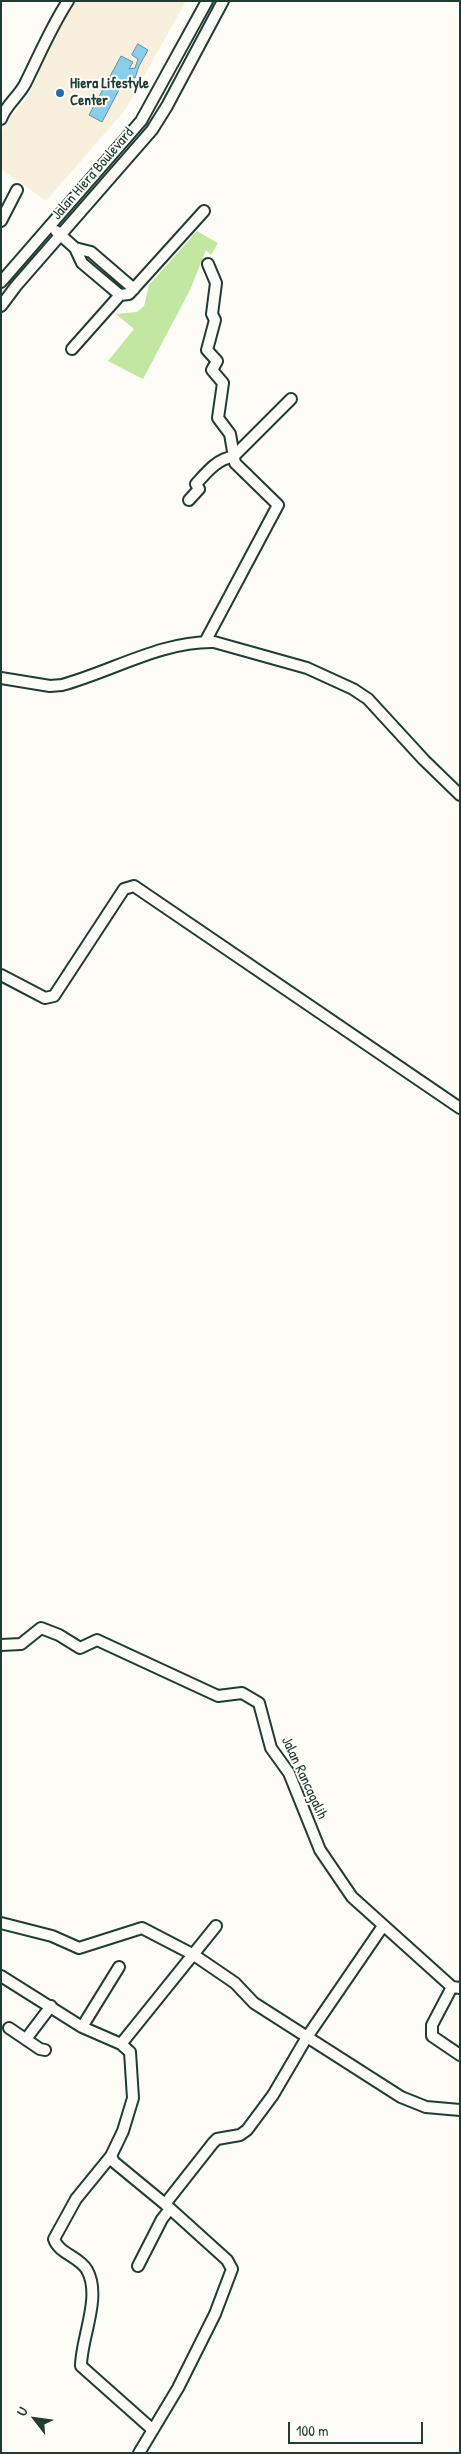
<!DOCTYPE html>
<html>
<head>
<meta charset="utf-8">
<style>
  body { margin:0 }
  #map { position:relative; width:461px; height:2454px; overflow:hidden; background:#fdfcf7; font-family:"Patrick Hand",sans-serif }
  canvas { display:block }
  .frame { position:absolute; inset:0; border:2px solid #1f3d34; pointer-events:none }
  .north { position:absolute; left:10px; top:2394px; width:50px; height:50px; -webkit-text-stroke:4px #fdfcf7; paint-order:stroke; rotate:300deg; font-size:14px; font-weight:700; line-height:20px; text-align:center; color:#1f3d34 }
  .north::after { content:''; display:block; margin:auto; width:18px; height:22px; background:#1f3d34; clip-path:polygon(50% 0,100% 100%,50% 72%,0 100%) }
  .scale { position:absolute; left:288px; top:2422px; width:135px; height:22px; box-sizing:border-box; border:2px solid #1f3d34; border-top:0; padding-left:6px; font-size:15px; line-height:18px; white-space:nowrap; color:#1f3d34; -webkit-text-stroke:4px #fdfcf7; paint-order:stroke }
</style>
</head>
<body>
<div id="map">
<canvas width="461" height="2454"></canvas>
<div class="frame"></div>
<div class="north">U</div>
<div class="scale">100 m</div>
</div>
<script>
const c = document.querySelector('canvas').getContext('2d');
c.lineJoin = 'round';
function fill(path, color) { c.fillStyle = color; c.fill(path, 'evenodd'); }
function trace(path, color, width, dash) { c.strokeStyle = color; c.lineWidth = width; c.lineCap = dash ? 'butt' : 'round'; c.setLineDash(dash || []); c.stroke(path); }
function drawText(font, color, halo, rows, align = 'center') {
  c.font = font + ' "Patrick Hand",sans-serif'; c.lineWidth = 4; c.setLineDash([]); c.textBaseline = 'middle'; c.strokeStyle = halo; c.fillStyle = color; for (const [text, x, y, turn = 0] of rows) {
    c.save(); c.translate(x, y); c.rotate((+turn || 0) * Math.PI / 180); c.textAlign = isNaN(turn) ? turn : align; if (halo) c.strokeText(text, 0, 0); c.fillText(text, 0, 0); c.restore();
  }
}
fill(new Path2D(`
  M75 1H186L125 110 46 201 1 169V132L7 122 28 96 61 22Z`), '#f8efdd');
fill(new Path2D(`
  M197 231 218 243 211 255 206 250 190 290 143 379 108 361 134 329 116 314 137 312 144 306 149 285Z`), '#c2e7a1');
const water = new Path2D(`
  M138 44 148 50 139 66 135 78 133 77 127 88 123 89 121 86 102 122 89 115 121 56 133 62 129 69 135 68 138 59 132 55Z`);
fill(water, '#89cfeb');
trace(water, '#5f95a2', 1);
const minor = new Path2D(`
  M1 119C6 105 18 97 25 84 39 56 51 27 68 1
  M1 221 17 190
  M56 231 75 248 82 263 120 295
  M75 248 91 252 134 289
  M1 282 141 121 207 1
  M1 306 16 286 152 130 167 106 223 1
  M72 349 120 295 129 294 204 211
  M189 500 199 489 196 484C206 473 218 458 233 457L291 399
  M205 642 278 505 235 463 230 434 218 418 223 383 212 370 217 361 207 350 215 320 212 314 216 283 208 264
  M1 678 50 686 62 685C113 671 161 641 214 642L307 668 353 689 368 699 424 760 460 795
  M1 975 45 998 54 996 124 889 134 886 460 1108
  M1 1645 21 1644 41 1628 59 1635 80 1648 97 1640 218 1696 242 1693 259 1703 271 1748 289 1773 320 1850 352 1897 452 1987 460 1988
  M1 1923 52 1936 79 1948 142 1928 194 1955 235 1983 254 2003 401 2097 426 2107 460 2110
  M1 1976 82 2027 121 2044 130 2052 133 2098 123 2131 111 2156 114 2162 165 2204 227 2260 232 2269 215 2314 178 2388 139 2453
  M452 1987 432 2025V2036L460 2055
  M82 2027 119 1967
  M9 2028 40 2049 45 2050
  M26 2039 51 2006
  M121 2044 216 1926
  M111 2156 76 2199 54 2239C59 2254 79 2256 87 2270 102 2297 81 2338 81 2366L153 2430
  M165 2204 213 2143 217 2139 240 2135 247 2130 273 2095 307 2037 383 1926
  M138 2266 162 2219 170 2209`);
trace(minor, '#1f3d34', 14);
trace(minor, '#fdfcf7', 10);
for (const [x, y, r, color] of [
  [60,93,5,"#1f6fb2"]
]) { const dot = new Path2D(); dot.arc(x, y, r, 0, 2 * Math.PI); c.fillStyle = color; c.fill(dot); trace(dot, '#fdfcf7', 2); }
drawText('bold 15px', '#1f3d34', '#fdfcf7', [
  ["Hiera Lifestyle",70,84],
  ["Center",70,101]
], 'left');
drawText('15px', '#1f3d34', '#fdfcf7', [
  ["Jalan Hiera Boulevard",93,174,-49],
  ["Jalan Rancagalih",304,1778,65]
]);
</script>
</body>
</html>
